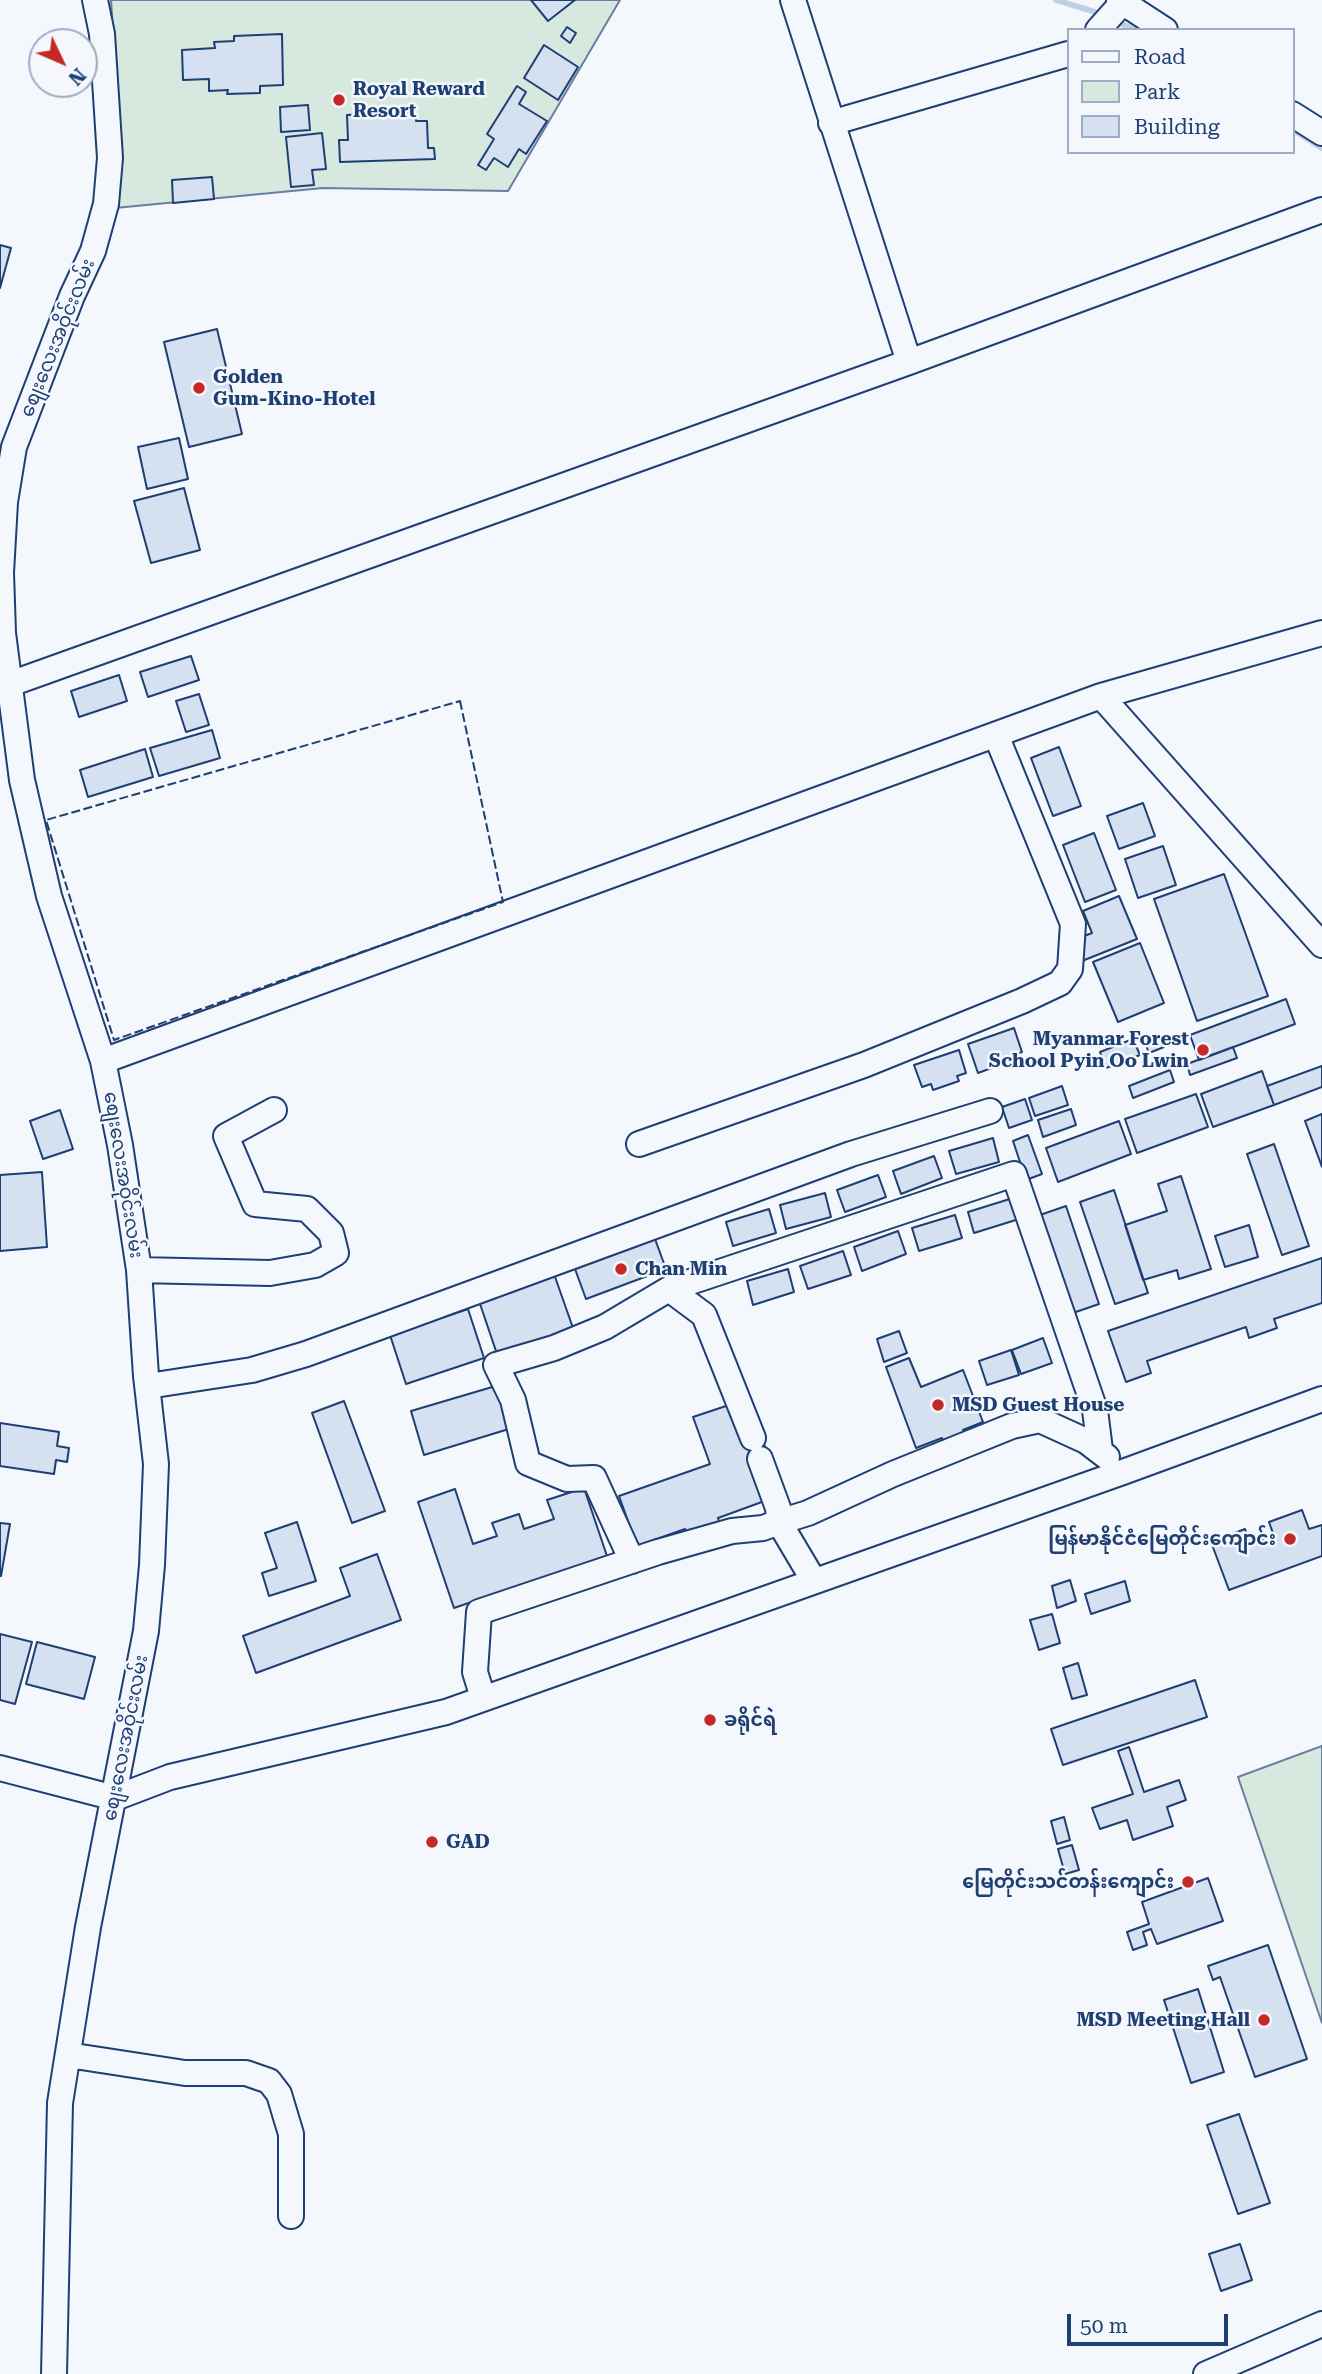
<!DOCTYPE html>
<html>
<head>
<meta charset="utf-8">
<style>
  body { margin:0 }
  #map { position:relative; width:1322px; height:2374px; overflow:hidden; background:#f4f7fb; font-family:"Roboto Serif",serif }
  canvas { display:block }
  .legend { position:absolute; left:1067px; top:28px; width:228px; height:126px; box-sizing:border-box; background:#f4f7fb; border:2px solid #9eadc5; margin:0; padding:9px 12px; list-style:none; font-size:21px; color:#1d3f73 }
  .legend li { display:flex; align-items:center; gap:14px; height:35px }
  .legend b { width:35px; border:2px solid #9eadc5 }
  .north { position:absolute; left:28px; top:28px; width:70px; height:70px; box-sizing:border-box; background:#f4f7fb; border:2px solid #9eadc5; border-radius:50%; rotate:134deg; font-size:19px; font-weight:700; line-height:28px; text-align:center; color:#1d3f73 }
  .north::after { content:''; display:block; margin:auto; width:24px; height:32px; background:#c62828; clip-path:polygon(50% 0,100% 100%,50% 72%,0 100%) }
  .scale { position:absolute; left:1067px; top:2314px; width:161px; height:32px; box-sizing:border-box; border:4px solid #1d3f73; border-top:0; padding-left:9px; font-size:21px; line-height:24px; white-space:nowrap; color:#1d3f73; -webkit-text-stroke:5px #f4f7fb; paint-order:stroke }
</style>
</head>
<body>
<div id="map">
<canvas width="1322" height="2374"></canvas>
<ul class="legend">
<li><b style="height:9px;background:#f4f7fb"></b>Road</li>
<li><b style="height:19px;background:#d7e8df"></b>Park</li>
<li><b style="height:19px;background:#d5e0f0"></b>Building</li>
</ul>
<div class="north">N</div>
<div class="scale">50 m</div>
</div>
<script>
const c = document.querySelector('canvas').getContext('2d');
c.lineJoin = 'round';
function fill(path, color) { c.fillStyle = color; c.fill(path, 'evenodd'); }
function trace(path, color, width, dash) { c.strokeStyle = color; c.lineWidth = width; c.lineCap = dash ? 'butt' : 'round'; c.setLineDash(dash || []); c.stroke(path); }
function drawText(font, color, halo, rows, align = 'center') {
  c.font = font + ' "Roboto Serif","Noto Sans Myanmar",serif'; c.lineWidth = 5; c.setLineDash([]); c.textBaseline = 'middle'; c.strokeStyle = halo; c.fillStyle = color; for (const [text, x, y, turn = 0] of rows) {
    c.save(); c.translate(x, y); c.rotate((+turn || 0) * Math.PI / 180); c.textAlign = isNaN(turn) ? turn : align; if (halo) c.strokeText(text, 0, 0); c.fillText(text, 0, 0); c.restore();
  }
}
const green = new Path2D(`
  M111 0H620L508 191 323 188 115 208 122 167Z
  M1322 1746V2023L1238 1777Z`);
fill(green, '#d7e8df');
trace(green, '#687fa3', 2);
trace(new Path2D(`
  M1056 0 1105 15
  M1114 20 1134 30
  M1292 129 1322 148`), '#bed0e5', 6);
const building = new Path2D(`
  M531 0H575L548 21Z
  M567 27 576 33 570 43 561 36Z
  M282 34 283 85 260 86V93L227 94 228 90 209 91V79L183 80 182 50 215 48 214 42 234 41V36Z
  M544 45 578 67 558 100 524 78Z
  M517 86 526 92 519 104 547 121 526 154 519 149 508 167 494 158 486 170 478 165 494 139 487 134Z
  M308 105 310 130 281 132 280 107Z
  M415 113 416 121H427L428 148H434L435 159 340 162 339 140H348L347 115Z
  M322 133 326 169 312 170 314 185 291 187 286 137Z
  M212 177 214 199 173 203 172 180Z
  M0 245 11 248 0 288Z
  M217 329 242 434 189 447 164 342Z
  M179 438 188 479 147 489 138 447Z
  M184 488 200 550 151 563 134 501Z
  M191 656 199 680 148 697 140 672Z
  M119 675 127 701 79 717 71 691Z
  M199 694 209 725 186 732 176 701Z
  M212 730 220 758 159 776 150 748Z
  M1059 747 1081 806 1053 816 1031 758Z
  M145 749 153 777 88 797 80 770Z
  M1143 803 1155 836 1119 849 1107 816Z
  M1094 833 1116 890 1085 902 1063 845Z
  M1163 846 1176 885 1138 898 1125 859Z
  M1224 874 1268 996 1197 1021 1154 899Z
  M1119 896 1137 939 1082 961 1074 940 1092 933 1083 911Z
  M1140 943 1164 1003 1118 1022 1093 962Z
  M1286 999 1295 1024 1199 1060 1190 1035Z
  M1014 1028 1022 1052 1012 1056 1011 1061 978 1073 968 1044Z
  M1160 1037 1164 1047 1149 1053 1145 1043Z
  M1133 1039 1140 1055 1106 1068 1100 1052Z
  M1233 1047 1237 1058 1190 1075 1187 1064Z
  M959 1050 966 1073 957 1076 959 1081 933 1090 931 1084 922 1087 914 1065Z
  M1322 1066V1087L1274 1105 1267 1086Z
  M1170 1070 1174 1082 1133 1098 1129 1086Z
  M1262 1071 1274 1105 1213 1127 1201 1094Z
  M1062 1086 1068 1105 1035 1116 1029 1098Z
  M1196 1094 1208 1127 1137 1153 1125 1119Z
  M1025 1099 1032 1120 1009 1128 1002 1107Z
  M1071 1109 1076 1125 1043 1137 1038 1120Z
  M60 1110 73 1149 43 1159 30 1121Z
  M1322 1114V1167L1305 1121Z
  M1119 1121 1131 1154 1058 1182 1046 1148Z
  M1028 1135 1042 1174 1026 1180 1013 1141Z
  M993 1138 999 1162 956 1174 949 1151Z
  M1274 1144 1309 1246 1282 1255 1247 1154Z
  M934 1156 942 1178 901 1194 893 1171Z
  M42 1172 47 1247 0 1251V1175Z
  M878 1175 886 1197 845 1212 837 1190Z
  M1181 1176 1211 1269 1179 1279 1177 1270 1143 1280 1125 1225 1167 1211 1158 1184Z
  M1114 1190 1148 1293 1115 1304 1080 1202Z
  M825 1193 831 1217 786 1229 780 1205Z
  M1013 1198 1019 1219 974 1233 968 1212Z
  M1066 1206 1099 1304 1073 1313 1040 1215Z
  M769 1209 776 1233 733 1246 726 1222Z
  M955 1215 962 1238 919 1251 912 1228Z
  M1249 1225 1258 1257 1225 1267 1215 1236Z
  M898 1231 906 1254 862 1271 854 1247Z
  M655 1239 666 1269 586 1299 575 1269Z
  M843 1251 851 1275 808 1289 800 1266Z
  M1322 1258V1303L1274 1319 1277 1328 1249 1338 1246 1327 1147 1361 1151 1373 1126 1382 1108 1331Z
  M788 1269 794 1292 753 1305 747 1281Z
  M554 1274 573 1328 497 1354 479 1301Z
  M468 1309 484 1358 406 1384 390 1335Z
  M899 1331 907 1353 884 1362 877 1339Z
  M1043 1338 1052 1363 1021 1374 1012 1350Z
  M1011 1350 1019 1375 987 1385 979 1361Z
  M909 1358 921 1387 963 1370 983 1422 963 1430 968 1442 946 1451 942 1438 916 1448 886 1367Z
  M499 1385 512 1428 424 1455 411 1411Z
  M344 1401 385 1511 352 1523 312 1413Z
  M735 1403 761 1435 768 1456 770 1499 718 1518 721 1528 688 1539 685 1529 637 1546 619 1496 710 1464 693 1417Z
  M0 1423 59 1432 57 1446 69 1448 67 1462 56 1460 54 1474 0 1466Z
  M584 1488 607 1556 454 1608 418 1502 455 1489 473 1544 497 1536 492 1523 519 1514 524 1529 554 1519 547 1500Z
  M1302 1510 1309 1529 1322 1525V1556L1229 1590 1211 1542 1245 1529 1251 1544 1274 1536 1269 1522Z
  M297 1522 316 1581 269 1596 262 1573 277 1568 265 1533Z
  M0 1523 10 1524 1 1576H0Z
  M377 1554 401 1620 256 1673 243 1636 350 1596 340 1568Z
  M1070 1580 1076 1601 1057 1608 1052 1586Z
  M1125 1581 1130 1601 1091 1614 1085 1594Z
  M1052 1614 1060 1643 1039 1650 1030 1620Z
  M0 1634 32 1642 15 1704 0 1700Z
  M37 1642 95 1657 84 1699 26 1684Z
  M1078 1663 1087 1695 1072 1699 1063 1668Z
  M1195 1680 1207 1717 1063 1765 1051 1729Z
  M1129 1747 1144 1792 1179 1780 1186 1800 1167 1807 1173 1826 1133 1840 1127 1820 1100 1829 1092 1808 1133 1794 1118 1751Z
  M1064 1817 1070 1840 1057 1844 1051 1821Z
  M1072 1845 1079 1870 1065 1874 1058 1849Z
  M1208 1878 1223 1921 1157 1944 1151 1929 1143 1932 1147 1945 1133 1950 1127 1932 1149 1924 1142 1902Z
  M1268 1945 1307 2059 1255 2077 1220 1977 1213 1980 1208 1966Z
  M1198 1989 1224 2072 1191 2083 1164 2000Z
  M1239 2114 1270 2203 1238 2214 1207 2125Z
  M1240 2244 1252 2280 1221 2291 1209 2254Z`);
fill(building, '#d5e0f0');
trace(building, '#1d3f73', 2);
const minor = new Path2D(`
  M793 0 909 362
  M1119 0 1165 30
  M1098 30 1123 2
  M1292 114 1322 133
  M831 123 1068 54
  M10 684 909 362 1322 210
  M1101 696 1322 945
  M103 1061 1101 696 1322 633
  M639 1144 864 1065 1022 1001 1060 983 1070 969 1073 924 996 735
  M139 1270 270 1273 315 1265 336 1253 331 1233 307 1209 255 1204 226 1136 274 1110
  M148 1386 252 1370 306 1354 851 1154 990 1111
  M753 1438 704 1315 669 1289 1014 1174 1095 1410 1100 1450
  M632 1561 594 1478 567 1479 528 1463 513 1400 496 1365 554 1348 605 1327 669 1289
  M814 1581 779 1522 808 1513 893 1474 1012 1426 1040 1420 1086 1441 1107 1457
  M483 1698 475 1672 479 1612 658 1552 732 1531 763 1528 779 1522 778 1508 760 1459
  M0 1768 115 1798 170 1777 446 1712 1123 1472 1322 1399
  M68 2055 185 2073H246L269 2081 279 2094 291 2134V2216
  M54 2374 60 2103 88 1927 146 1631 152 1565 156 1464 146 1376 139 1270 120 1145 103 1061 49 896 22 780 3 633 1 573 5 502 14 447 72 296 93 251 106 204 110 158 102 34 95 0
  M1206 2374 1322 2324`);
trace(minor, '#1d3f73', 28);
trace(minor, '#f4f7fb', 24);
trace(new Path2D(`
  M460 701 503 902 114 1040 46 820Z`), '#1d3f73', 2, [9, 3.5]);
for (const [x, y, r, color] of [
  [339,100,7,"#c62828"],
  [199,388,7,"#c62828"],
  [1203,1050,7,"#c62828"],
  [621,1269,7,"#c62828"],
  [938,1405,7,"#c62828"],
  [1290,1539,7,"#c62828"],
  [710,1720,7,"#c62828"],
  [432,1842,7,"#c62828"],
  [1188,1882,7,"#c62828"],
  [1264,2020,7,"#c62828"]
]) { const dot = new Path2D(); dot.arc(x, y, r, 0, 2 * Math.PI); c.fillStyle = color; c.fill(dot); trace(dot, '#f4f7fb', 2.5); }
drawText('bold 19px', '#1d3f73', '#f4f7fb', [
  ["Royal Reward",353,89],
  ["Resort",353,111],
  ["Golden",213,377],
  ["Gum-Kino-Hotel",213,399],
  ["Myanmar Forest",1189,1039,"right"],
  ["School Pyin Oo Lwin",1189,1061,"right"],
  ["Chan Min",635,1269],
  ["MSD Guest House",952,1405],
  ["မြန်မာနိုင်ငံမြေတိုင်းကျောင်း",1276,1539,"right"],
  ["ခရိုင်ရဲ",724,1720],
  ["GAD",446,1842],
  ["မြေတိုင်းသင်တန်းကျောင်း",1174,1882,"right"],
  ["MSD Meeting Hall",1250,2020,"right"]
], 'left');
drawText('19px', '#1d3f73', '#f4f7fb', [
  ["စျေးလေးအဝိုင်းလမ်း",58,338,-68],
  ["စျေးလေးအဝိုင်းလမ်း",123,1175,81],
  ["စျေးလေးအဝိုင်းလမ်း",126,1738,-79]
]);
</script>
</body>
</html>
